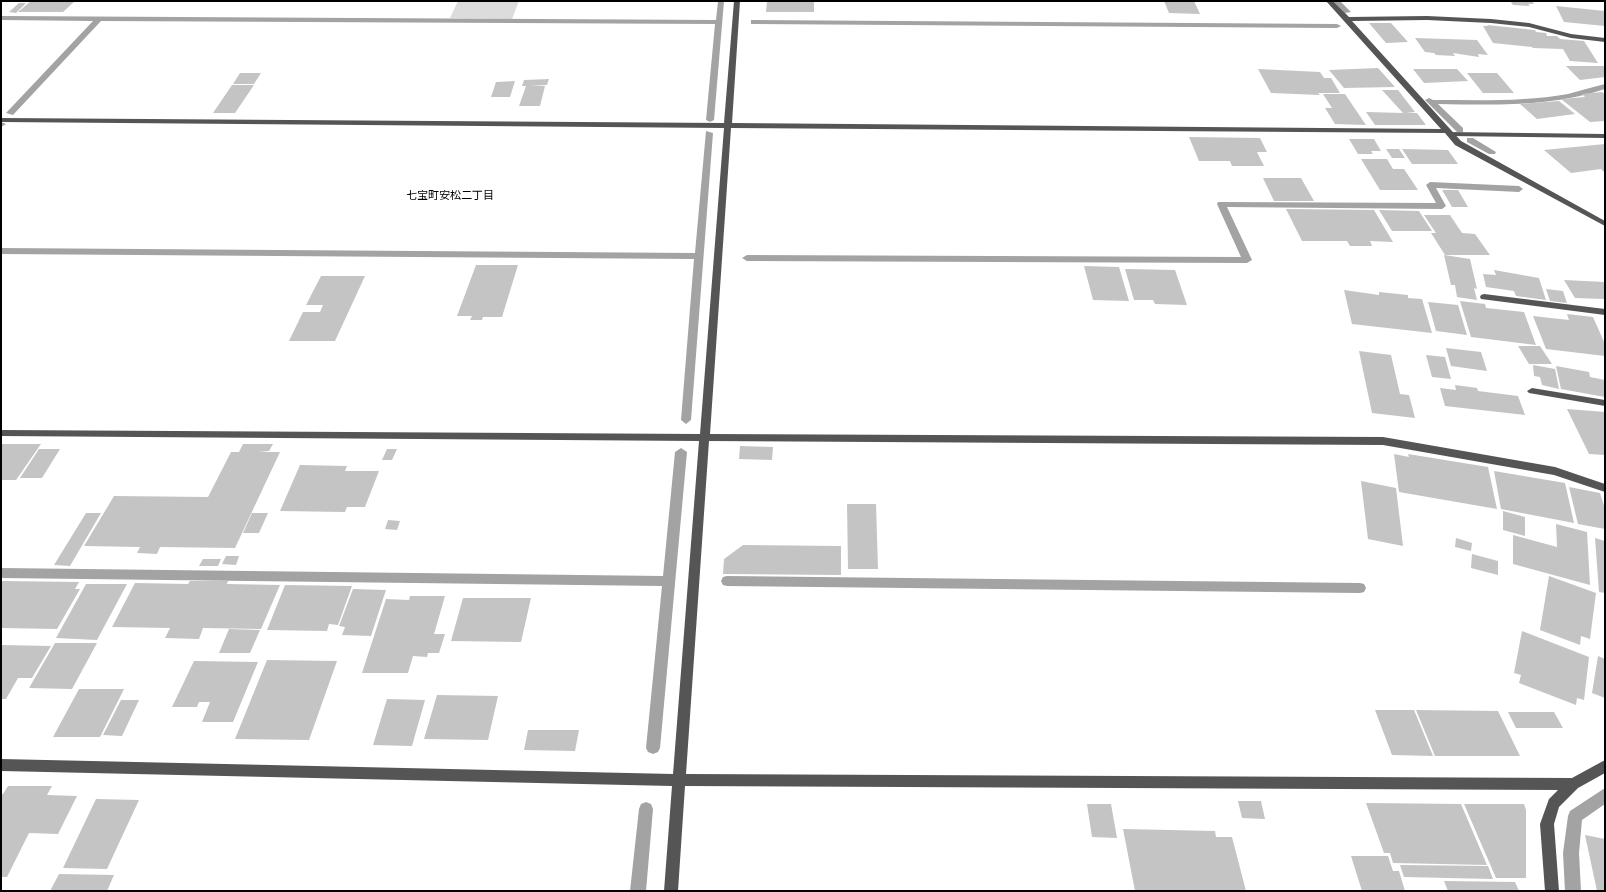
<!DOCTYPE html>
<html>
<head>
<meta charset="utf-8">
<style>
  body { margin:0 }
  #map { position:relative; width:1606px; height:892px; overflow:hidden; background:#fff; font-family:"Asap Condensed",sans-serif }
  canvas { display:block }
  .frame { position:absolute; inset:0; border:2px solid #000; pointer-events:none }
</style>
</head>
<body>
<div id="map">
<canvas width="1606" height="892"></canvas>
<div class="frame"></div>
</div>
<script>
const c = document.querySelector('canvas').getContext('2d');
c.lineJoin = 'round';
function fill(path, color) { c.fillStyle = color; c.fill(path, 'evenodd'); }
function drawText(font, color, halo, rows, align = 'center') {
  c.font = font + ' "Asap Condensed","Noto Sans JP",sans-serif'; c.lineWidth = 4.5; c.setLineDash([]); c.textBaseline = 'middle'; c.strokeStyle = halo; c.fillStyle = color; for (const [text, x, y, turn = 0] of rows) {
    c.save(); c.translate(x, y); c.rotate((+turn || 0) * Math.PI / 180); c.textAlign = isNaN(turn) ? turn : align; if (halo) c.strokeText(text, 0, 0); c.fillText(text, 0, 0); c.restore();
  }
}
fill(new Path2D(`
  M458 1H519L512 19 450 18Z`), '#dcdcdc');
fill(new Path2D(`
  M718 1H724L714 120 710 122 706 120 715 24 101 21 13 115 6 113 93 21 1 20V16L716 20Z
  M1333 1H1340L1351 12 1345 13Z
  M751 20 1337 24 1341 26 1337 28 754 24H751Z
  M1605 84V89C1551 107 1494 105 1438 104L1463 128V132H1457L1425 100 1429 98 1433 100C1478 100 1524 102 1568 94 1580 91 1592 87 1605 84Z
  M1 122 6 124 1 127Z
  M706 131 713 133 691 420 686 424 681 420 694 259 1 254V248L695 253Z
  M1467 138H1473L1496 152 1495 154H1489L1467 142Z
  M1430 182 1519 186 1523 189 1519 192 1436 188 1446 206 1442 209 1227 207 1252 260 1247 263 747 261 742 258 747 255 1241 257 1217 204 1218 202 1436 203 1426 185Z
  M681 448 687 452 660 748 658 752 653 754 648 752 646 748 662 586 1 578V568L663 576 675 452Z
  M727 576 1360 583 1364 584 1366 588 1364 592 1360 593 727 586 723 585 721 581 723 577Z
  M1605 788V804L1582 820 1579 853 1581 891H1565L1563 853 1568 816 1570 811Z
  M646 802 651 804 653 809 646 891H630L639 809 641 804Z`), '#a3a3a3');
fill(new Path2D(`
  M31 1H75L63 12H18Z
  M767 1H814V12H766Z
  M1164 1H1194L1200 14 1169 13Z
  M1510 1H1532L1534 4H1528L1530 6 1513 5Z
  M19 3H26L16 13 9 12Z
  M1556 6 1605 11V26L1564 22Z
  M1369 23H1391L1408 42 1386 43Z
  M1487 25 1535 30 1536 32 1546 33 1547 36H1557L1560 39 1584 41 1598 63 1570 61 1563 49 1533 48 1532 47 1493 43 1483 26H1488Z
  M1415 38 1477 40 1488 55 1478 54 1479 57 1453 53 1455 56 1436 55 1434 53 1425 52Z
  M1566 66H1605V77L1580 80Z
  M1378 68 1395 87 1344 88 1329 70Z
  M1258 69 1320 72 1324 78H1331L1340 93H1318L1320 95 1271 93Z
  M1413 69H1457L1468 81 1424 83Z
  M240 73H261L254 84H233Z
  M1467 73H1497L1514 93H1483Z
  M549 79 547 85 530 86H545L540 106H519L526 86H522L524 80Z
  M515 81 510 97H491L496 82Z
  M232 85H254L235 113H213Z
  M1382 90H1398L1415 112 1406 113H1417L1426 125H1375L1366 112 1403 113Z
  M1602 92 1605 94V121L1590 122 1561 99 1585 97 1582 94Z
  M1323 94H1345L1366 125 1335 124 1325 108H1332Z
  M1559 101 1575 114 1537 119 1520 104Z
  M1189 137 1260 138 1267 152H1257L1264 166H1232L1230 161H1199Z
  M1349 139H1374L1381 151H1371L1373 154H1358Z
  M1605 144V173L1601 169 1571 173 1544 150Z
  M1386 149H1399L1405 158H1392Z
  M1402 149 1448 150 1458 164H1412Z
  M1361 159H1387L1393 169H1404L1418 190H1380Z
  M1263 178H1301L1314 201H1274Z
  M1442 190H1458L1468 207H1452Z
  M1286 209 1374 210 1393 242 1370 241 1372 246H1350L1347 241H1302Z
  M1379 210 1419 211 1432 231H1392Z
  M1424 215H1450L1462 233 1475 234 1490 255H1445L1431 233H1436Z
  M1444 255 1470 259 1477 289 1474 288 1477 300 1457 297 1455 285H1451Z
  M476 265H518L502 317H483L482 320H470L472 316H457Z
  M1084 266 1119 267 1129 301 1093 300Z
  M1125 269 1175 270 1187 305 1155 304 1153 300H1134Z
  M1494 270 1539 278 1546 300 1516 296 1514 291 1486 287 1483 274 1496 275Z
  M321 276H365L335 341H289L303 312H320L323 305H306Z
  M1564 280 1605 282V299L1575 298Z
  M1546 289 1563 291 1567 303 1550 301Z
  M1344 290 1379 295V292L1408 295V298L1422 299 1432 333 1352 324Z
  M1460 301 1485 304 1486 308 1524 312 1536 345 1471 337Z
  M1428 302 1458 305 1467 335 1436 331Z
  M1567 314 1593 317 1605 344V356L1546 349 1533 316 1569 320Z
  M1518 346H1540L1552 364H1529Z
  M1446 348 1481 352 1487 371 1451 366Z
  M1359 351 1391 355 1400 394 1409 395 1415 418 1372 413Z
  M1426 355 1445 357 1451 379 1432 377Z
  M1533 365 1555 369 1559 389 1542 385 1540 377 1534 376Z
  M1556 366 1589 372 1590 377 1605 380V397L1561 389Z
  M1455 385 1477 388 1478 391 1518 396 1525 415 1445 406 1440 388 1456 390Z
  M1567 409 1605 412V455L1589 454Z
  M1 444H41L16 480H1Z
  M243 444H273L269 451 258 452H280L235 548 160 547 157 554 137 553 140 547 84 546 114 496 208 497 231 452H239Z
  M740 446 773 447 772 460 739 459Z
  M39 449H60L42 478H20Z
  M387 449H397L392 460H382Z
  M1394 454 1409 457 1408 454 1488 467 1497 509 1399 492Z
  M300 465 347 466 345 471H379L365 507H347L345 512 280 511Z
  M1494 471 1565 483 1574 523 1501 509Z
  M1361 481 1396 488 1403 546 1368 539Z
  M1569 487 1600 493 1605 509V529L1578 524Z
  M847 504H876L878 569H848Z
  M1503 511 1525 517V536L1503 530Z
  M86 513H101L70 566 54 565Z
  M252 513H268L259 533H243Z
  M388 520 400 521 397 530 385 529Z
  M1556 524 1587 532 1590 585 1513 564V535L1557 547Z
  M1456 538 1472 543 1471 551 1455 547Z
  M1595 538 1605 541V593L1599 592Z
  M743 545 841 546V575L723 574 724 559Z
  M1472 554 1498 561V575L1471 568Z
  M226 556H239L236 565 222 564Z
  M203 559H221L218 566H199Z
  M1549 576 1596 593 1590 639 1581 636 1580 645 1540 630Z
  M1 581 79 582 75 589H80L57 629 1 628Z
  M190 581H228L227 584 280 585 261 629 203 628 199 639 165 638 170 628 112 627 135 583 188 584Z
  M86 584H127L97 640 56 638Z
  M285 585 352 586 338 625 329 624 327 631 267 630Z
  M353 589 386 590 371 636 342 635 345 627 339 626Z
  M410 596H445L434 634H445L439 653H428L427 657 413 656 408 673H362L386 599 409 600Z
  M463 598H531L521 642 451 641Z
  M229 629 260 630 250 653H219Z
  M1522 631 1589 657 1584 700 1577 698 1576 705 1519 683 1521 675 1514 673Z
  M55 643H97L72 689 29 688Z
  M1 645 51 646 32 678H18L6 699H1Z
  M1598 656 1605 659V698L1592 693Z
  M267 660 337 661 309 740 235 739Z
  M194 661 258 662 233 722H202L210 702H199L197 707H172Z
  M79 689H124L100 737H53Z
  M437 695 498 696 488 740 424 739Z
  M387 699 425 700 412 746 373 745Z
  M121 700H139L122 736 103 735Z
  M1375 710H1414L1433 756 1392 755Z
  M1416 710 1498 711 1520 756H1435Z
  M1508 712H1554L1563 728H1516Z
  M528 730H579L575 751 524 750Z
  M8 786H52L47 795 77 796 58 834 29 833 7 877H1V794H3Z
  M96 799 139 800 107 869 63 868Z
  M1238 801H1261L1265 819 1242 818Z
  M1366 803 1461 804 1487 865 1393 863 1390 853H1384Z
  M1087 804H1111L1117 838 1092 837Z
  M1464 804H1524L1526 810V878H1496Z
  M1123 829 1215 831 1216 837H1232L1246 891H1135Z
  M1585 835 1605 839V891H1597Z
  M1351 856H1388L1393 871H1399L1405 891H1362Z
  M1400 865 1488 866 1493 879 1404 877Z
  M59 874 114 875 107 891H50Z
  M1444 881 1515 882 1519 891H1448Z`), '#c4c4c4');
fill(new Path2D(`
  M1447 132 1605 134V138L1450 136 1446 134Z
  M1484 294 1605 309V315L1481 299 1480 297 1481 295Z
  M1532 388 1605 400V406L1529 393 1527 391Z`), '#555');
fill(new Path2D(`
  M734 1H740L732 123 1441 129 1326 1H1333L1349 17 1427 16 1491 19 1529 23 1571 34 1605 38V42L1571 38 1529 27 1491 23 1427 20 1352 21 1461 141 1605 221V226L1455 145 1445 133 731 128 710 434 1383 437 1555 467 1605 484V492L1554 475 1383 445 709 441 686 774 1572 778 1605 760V773L1578 788 1559 807 1554 824 1559 891H1545L1540 824 1549 799 1558 790 685 786 678 891H664L672 786 1 771V759L673 774 699 441 1 436V430L700 434 724 128 1 122V118L724 123Z`), '#555');
drawText('11px', '#000', '#fff', [
  ["七宝町安松二丁目",450,196]
]);
</script>
</body>
</html>
